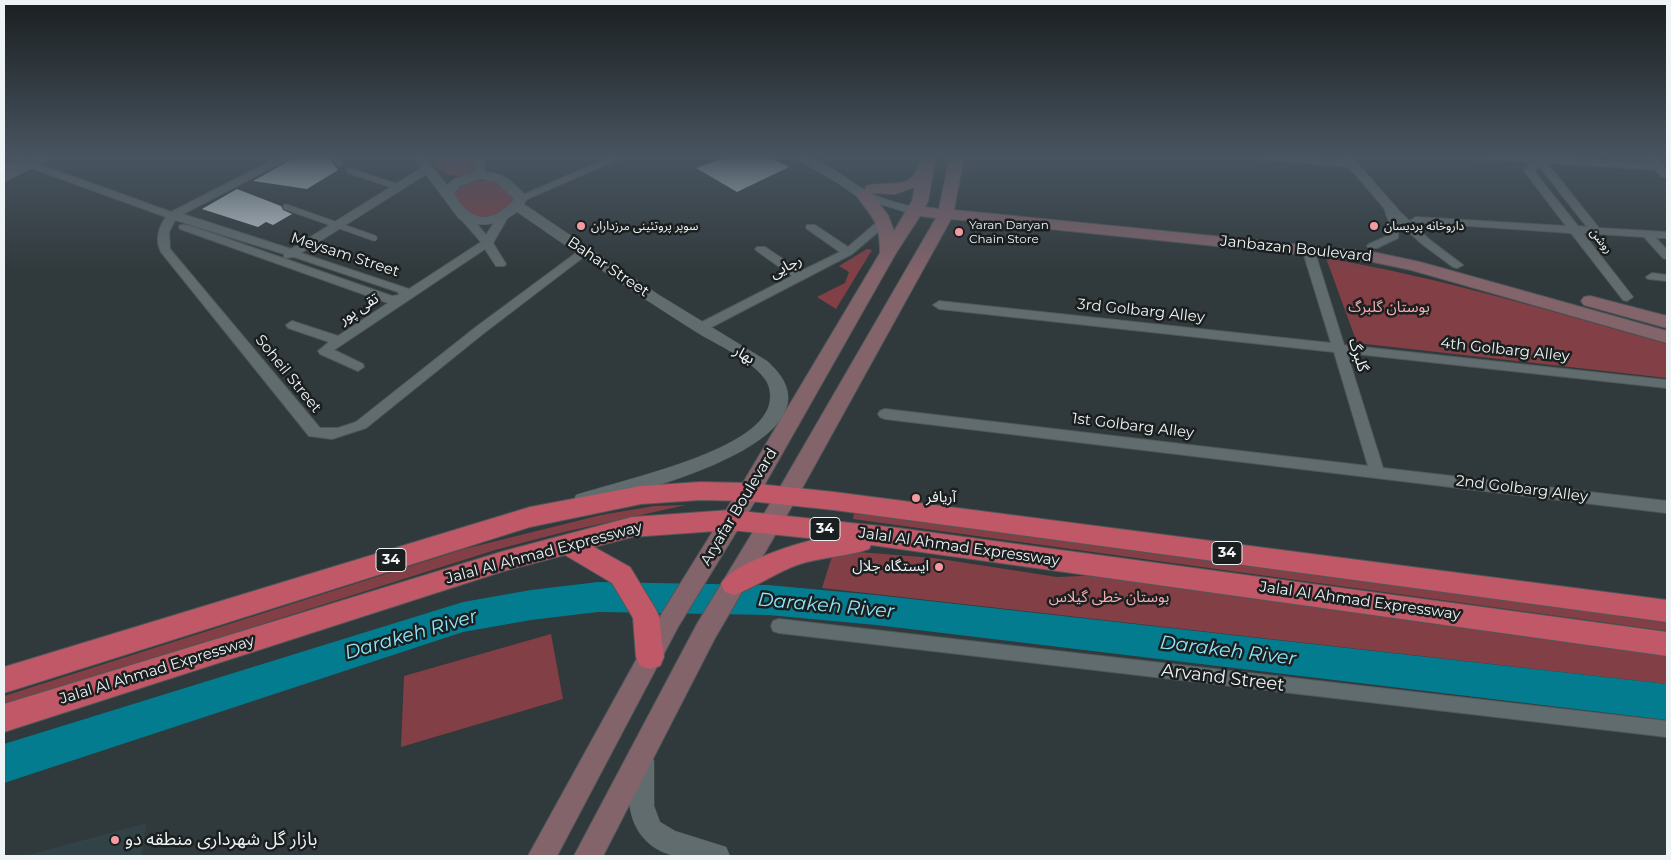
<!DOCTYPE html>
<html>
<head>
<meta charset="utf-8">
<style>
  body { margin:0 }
  #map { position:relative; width:1671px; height:860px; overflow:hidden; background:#30393b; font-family:Montserrat,sans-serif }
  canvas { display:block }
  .frame { position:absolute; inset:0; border:5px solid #eef4f5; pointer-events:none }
</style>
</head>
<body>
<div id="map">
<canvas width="1671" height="860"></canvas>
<div class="frame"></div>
</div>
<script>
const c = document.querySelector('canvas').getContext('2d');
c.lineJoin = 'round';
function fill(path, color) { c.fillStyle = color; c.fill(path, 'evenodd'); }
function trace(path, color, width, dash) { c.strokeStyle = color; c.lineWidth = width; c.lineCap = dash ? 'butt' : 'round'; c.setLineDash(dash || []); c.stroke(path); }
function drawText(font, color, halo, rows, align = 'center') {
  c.font = font + ' Montserrat,"Noto Sans Arabic",sans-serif'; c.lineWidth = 5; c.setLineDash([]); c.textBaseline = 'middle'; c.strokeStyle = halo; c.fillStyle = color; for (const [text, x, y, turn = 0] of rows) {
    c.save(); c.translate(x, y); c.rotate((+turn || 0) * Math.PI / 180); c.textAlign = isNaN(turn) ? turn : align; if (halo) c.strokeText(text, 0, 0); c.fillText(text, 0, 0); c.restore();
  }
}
fill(new Path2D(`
  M147 823 141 856H24Z`), '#324347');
fill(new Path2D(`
  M428 156H475V173C450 179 443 176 428 156Z
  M489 180C500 184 506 190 513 199 509 216 488 218 473 216L465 210 454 195 456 189 472 181Z
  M867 249 872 250 836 309 817 297 845 283 849 272 839 266Z
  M1326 258C1442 278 1554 312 1667 344V378L1357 343Z
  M686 505 564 532 495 550 4 706V696L464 549 601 515 654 506Z
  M854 514 872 515 1667 619V631L853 519Z
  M834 550 934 558 1057 577 1107 575 1667 652V684L822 588Z
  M551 634 563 699 401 747 404 676Z`), '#823f46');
fill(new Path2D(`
  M598 582 768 585 876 595 1667 684V720L876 625 768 615 598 612 531 620 463 632 4 783V744L463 602 531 590Z`), '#037c8f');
fill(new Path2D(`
  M298 156H328L338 170 307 189 253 181Z
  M728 156H768L789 167 737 192 696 168Z
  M237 189 281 206 283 210 292 214 273 225 266 222 258 227 202 209Z`), '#cad5d8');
const service = new Path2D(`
  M333 156 339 163
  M350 171 398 187
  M286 207 374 238`);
const minor = new Path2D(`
  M14 156H25L33 162 171 212 281 156H293L291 158 183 214 291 249 423 167H431V171L301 253 409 289 481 242 461 219 460 217 461 215H469L486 235 499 215H507L508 217 493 243 506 264 504 266H496L485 249 334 350 363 364 364 367 358 371 320 354 318 351 329 342 288 328 286 325 292 321 338 336 388 303 180 229 179 227 180 225H188L392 296 399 295 398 292 294 257 284 258V254L175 220 169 232 170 249 320 428H338L356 422 476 327 580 250H588L590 252 484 333 366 428 332 439 309 436 161 252C155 240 158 228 166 217L28 167 4 170V164L20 162Z
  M475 156H485L484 177 480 178 475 175Z
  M613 156H626L525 200 521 201 516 198Z
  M1249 156H1287L1344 160 1341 156H1351L1401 213 1430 240 1463 265 1457 268 1453 267 1422 244 1399 223 1398 238 1377 248H1369L1367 246 1369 244 1389 235V222L1384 208 1349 167 1254 159Z
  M1467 156H1541L1663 165 1664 167 1659 170 1547 163 1599 228 1667 232V238H1656L1667 250V259L1663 258 1644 237 1583 233 1633 297 1627 301 1623 300 1571 233 1412 222 1411 220 1416 217 1566 226 1524 171 1531 162 1472 159ZM1539 166 1587 227 1578 226 1534 171Z
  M881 221 885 222 886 224 885 226 852 254 704 331 700 332 694 328 696 325 792 276 757 251 755 249 757 247H765L801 271 840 252 807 229 806 227 807 225H815L848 247 877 222Z
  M1308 246 1314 249 1344 345 1667 380V388L1347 353 1383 468 1667 501V513L885 419 880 417 878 414 880 411 885 409 1368 466 1334 352 939 309 933 305 939 301 1331 343 1302 249Z
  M1652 273 1667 275V281L1648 279 1646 277Z
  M779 619 1667 721V737L779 633 773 631 771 626 773 621Z`);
const tertiary = new Path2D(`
  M38 156H53L51 159 4 182V173Z
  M412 156H424L447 185C457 172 491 168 505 177 513 181 519 189 526 195L528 198 524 204 659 295 767 361C858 441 628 494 583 507L576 505 574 500 576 495C622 480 740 455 765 414 772 404 772 388 765 379 749 357 712 343 690 328 631 291 574 251 517 212 501 225 479 229 459 219ZM481 179 496 182 514 199 512 202C489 225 470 221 454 194L460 186Z
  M791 156C819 153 844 178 867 191 883 200 903 204 920 208L922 211 915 215 859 198 836 182Z
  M1640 156H1653L1667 168V178L1662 177Z
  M642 750 650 753 654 761V806L660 822 675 831 726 847 730 856C713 856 692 860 676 856 646 850 630 827 629 798 629 783 628 767 634 753Z`);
const secondary = new Path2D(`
  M922 156H936L928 201 925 207 939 209 950 156H964L954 210 1373 252 1420 262 1667 331V343L1411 270 1373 262 951 219 795 501 715 638 603 856H574L697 624 779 489 936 218 920 216 896 253 757 498 678 627 557 856H528L662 613 741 486 880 253C880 221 873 219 856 195L859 192 865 191 866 186C892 179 914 194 922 156ZM915 187 912 201 894 231 888 215 871 193 895 194Z
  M1590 296 1667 316V328L1584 305 1581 301 1584 297Z`);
const trunk = new Path2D(`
  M700 482 749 483 834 492 1667 600V622L834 510 749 501 700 500 641 504 530 527 4 693V667L530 507 641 486Z
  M731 510 898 528 1667 632V656L871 545 869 549C846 557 820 557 797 565 775 573 756 587 734 595L725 592 721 584C731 564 794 544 817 539L731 530 632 537 594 547 630 567 655 608 659 616 664 657 660 666 650 669 640 666 636 657 633 618 612 583 565 555 504 571 4 732V704L504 551 632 517Z`);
trace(service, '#505759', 7);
trace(minor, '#505759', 2);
trace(tertiary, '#505759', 1);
trace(secondary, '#505759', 2);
trace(trunk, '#505759', 2);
trace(service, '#616c6e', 5.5);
fill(minor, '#616c6e');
fill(tertiary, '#616c6e');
fill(secondary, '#84646b');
fill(trunk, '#c05867');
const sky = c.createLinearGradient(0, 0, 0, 276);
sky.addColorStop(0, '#1a1f20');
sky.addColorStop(0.57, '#485460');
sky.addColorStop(1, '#48546000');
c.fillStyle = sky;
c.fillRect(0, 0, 1671, 276);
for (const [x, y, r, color] of [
  [581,226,5,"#f49aa1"],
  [1374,226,5,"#f49aa1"],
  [959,232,5,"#f49aa1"],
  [916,498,5,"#f49aa1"],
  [939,567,5,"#f49aa1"],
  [115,840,5,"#f49aa1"]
]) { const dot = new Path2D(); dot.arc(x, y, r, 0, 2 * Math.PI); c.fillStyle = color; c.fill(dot); trace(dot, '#1b1f20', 2); }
drawText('12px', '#eef4f5', '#1b1f20', [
  ["Yaran Daryan",969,225],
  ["Chain Store",969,239],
  ["سوپر پروتئینی مرزداران",591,226],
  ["داروخانه پردیسان",1384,226]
], 'left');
drawText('12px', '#eef4f5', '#1b1f20', [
  ["روشن",1601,241,51]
]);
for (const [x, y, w] of [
  [825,529,30],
  [1227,553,30],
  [391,560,30]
]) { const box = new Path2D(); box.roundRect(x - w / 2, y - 11.5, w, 23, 4); c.fillStyle = '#1b1f20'; c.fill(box); trace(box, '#eef4f5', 1); }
drawText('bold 14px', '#eef4f5', null, [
  ["34",825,529],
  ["34",1227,553],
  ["34",391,560]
]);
drawText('15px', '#eef4f5', '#1b1f20', [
  ["Janbazan Boulevard",1296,249,6],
  ["Meysam Street",345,255,18],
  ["Bahar Street",608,267,34],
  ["رجایی",786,267,-27],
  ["تقی پور",359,309,-33],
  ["3rd Golbarg Alley",1141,311,6],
  ["4th Golbarg Alley",1505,350,6],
  ["بهار",744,355,31],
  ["گلبرگ",1358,355,73],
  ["Soheil Street",288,374,51],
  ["1st Golbarg Alley",1133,426,7],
  ["2nd Golbarg Alley",1522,489,7],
  ["Aryafar Boulevard",739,507,-59],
  ["Jalal Al Ahmad Expressway",959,547,8],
  ["Jalal Al Ahmad Expressway",544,553,-15],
  ["Jalal Al Ahmad Expressway",1360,601,8],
  ["Jalal Al Ahmad Expressway",157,670,-17]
]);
drawText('15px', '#f9aeb3', '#1b1f20', [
  ["بوستان گلبرگ",1389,308],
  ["بوستان خطی گیلاس",1109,598]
]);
drawText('15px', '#eef4f5', '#1b1f20', [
  ["آریافر",926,498],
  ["ایستگاه جلال",929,567,"right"]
], 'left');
drawText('18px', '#eef4f5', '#1b1f20', [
  ["Arvand Street",1223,678,7]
]);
drawText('18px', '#eef4f5', '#1b1f20', [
  ["بازار گل شهرداری منطقه دو",125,840]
], 'left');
drawText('italic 19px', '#90e7fb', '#1b1f20', [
  ["Darakeh River",826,606,5],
  ["Darakeh River",411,635,-16],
  ["Darakeh River",1228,651,7]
]);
</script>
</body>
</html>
